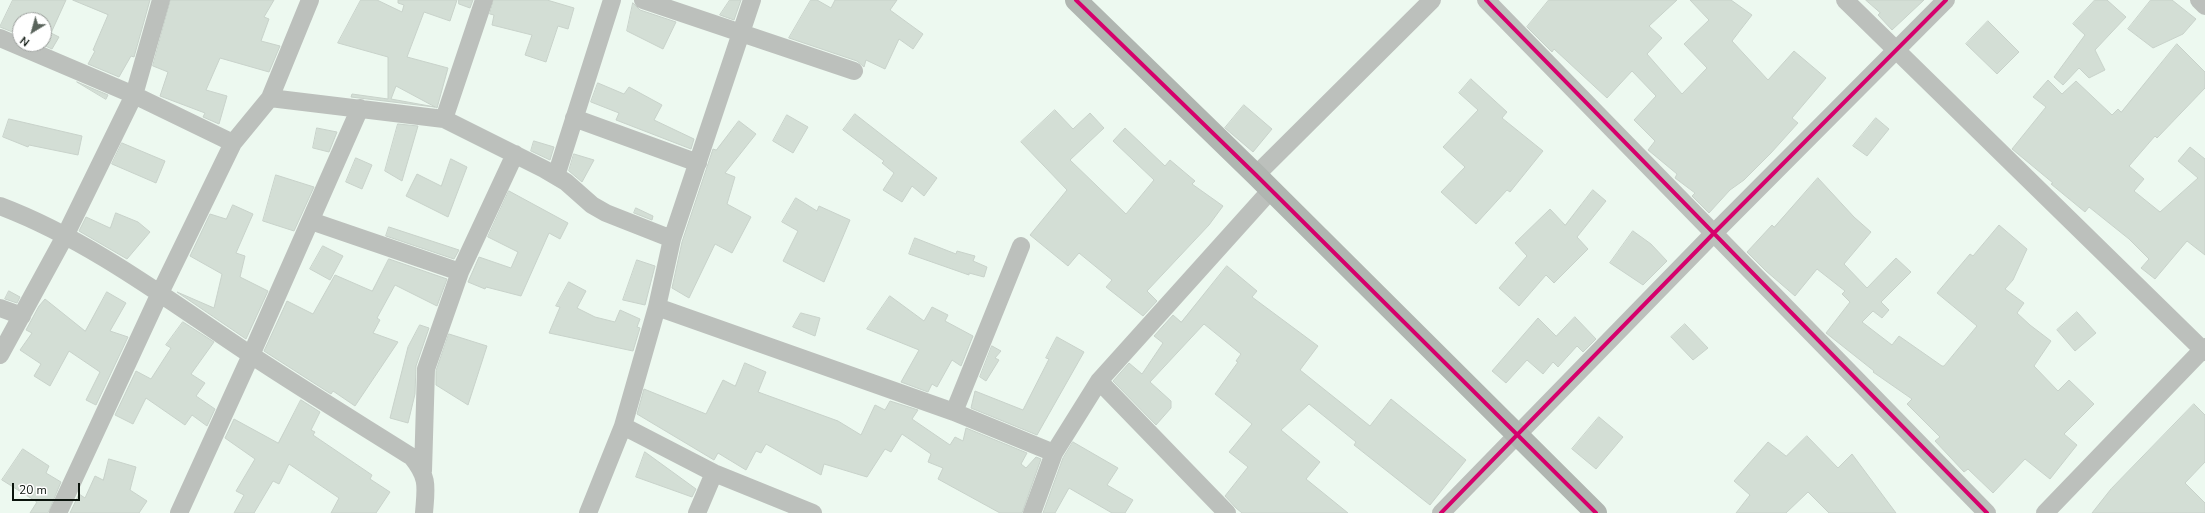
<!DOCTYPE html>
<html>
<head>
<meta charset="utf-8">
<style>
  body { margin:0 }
  #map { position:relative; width:2205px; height:513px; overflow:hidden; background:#edf9f0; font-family:"Nunito Sans",sans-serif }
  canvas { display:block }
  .north { position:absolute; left:12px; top:12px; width:40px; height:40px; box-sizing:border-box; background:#fff; border:1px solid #9da19e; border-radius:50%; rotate:217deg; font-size:11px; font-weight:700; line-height:16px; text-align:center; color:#0b140d }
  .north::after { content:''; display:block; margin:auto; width:14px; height:18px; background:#5a645c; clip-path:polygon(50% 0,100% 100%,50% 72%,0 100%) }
  .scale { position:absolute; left:12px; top:483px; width:68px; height:18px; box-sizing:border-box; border:2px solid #0b140d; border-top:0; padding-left:5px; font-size:12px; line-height:14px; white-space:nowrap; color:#0b140d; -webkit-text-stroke:3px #fff; paint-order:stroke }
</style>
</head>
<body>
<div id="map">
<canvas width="2205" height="513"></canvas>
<div class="north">N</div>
<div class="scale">20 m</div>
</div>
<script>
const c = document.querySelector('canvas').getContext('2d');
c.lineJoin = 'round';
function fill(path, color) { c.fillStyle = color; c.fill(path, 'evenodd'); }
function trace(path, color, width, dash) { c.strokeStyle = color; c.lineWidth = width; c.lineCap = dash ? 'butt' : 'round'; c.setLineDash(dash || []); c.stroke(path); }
const building = new Path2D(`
  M13 0H66L51 33 59 37 52 49 41 44H44V20H20V35L0 27Z
  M73 0H150L134 57 131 56 119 77 88 64 95 51 93 50 108 15Z
  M171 0H274L264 17 269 19 261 41 280 46 269 72 220 58 206 90 227 96 219 124 203 117 205 113 160 96 168 72 153 66Z
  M361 0H377L402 12 404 5 398 3V0H457L450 21 424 12 407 57 448 68 437 108 396 86 391 99 435 107 351 97 352 94 388 99V57L338 43Z
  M459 0H473L470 8 459 4Z
  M494 0H547L574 8 568 29 558 26 546 62 525 55 532 35 492 25 494 15 490 14Z
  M730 0H741L734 20 720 15Z
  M811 0H817L831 8 835 0H897L890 10 923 34 913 49 899 39 885 69 866 60 864 67 857 61 789 38Z
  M1549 0H1677L1649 26 1662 38 1647 54 1682 94 1707 68 1684 44 1709 20 1690 0H1731L1752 15 1732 41 1768 80 1794 51 1826 78 1792 118 1798 123 1771 153 1744 180 1730 190 1709 213 1692 196 1695 193 1675 178 1677 174 1648 150 1655 141 1634 120 1656 96 1632 71 1607 98 1554 49 1552 52 1527 27Z
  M1866 0H1924L1892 30 1878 15 1880 13Z
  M2095 0H2107L2126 17 2095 50 2105 70 2089 78 2079 68 2063 85 2054 77 2085 35 2073 24Z
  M2151 0H2172L2196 19 2183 34 2153 48 2128 29Z
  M633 3 640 10 676 22 663 49 627 31Z
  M1988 21 2019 52 1997 74 1966 44Z
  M2177 44 2205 72V88L2157 138 2155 136 2129 166 2144 179 2134 191 2160 212 2198 178 2178 161 2190 147 2205 159V255L2187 241 2155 279 2141 268 2149 259 2129 239 2089 207 2085 212 2051 184 2053 183 2012 149 2046 107 2033 97 2048 80 2062 94 2076 81 2112 115 2118 109 2121 112Z
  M1471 79 1507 112 1502 118 1543 151 1510 192 1507 190 1476 224 1441 192 1465 167 1443 147 1478 110 1459 93Z
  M77 82 108 95 106 99Z
  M598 83 624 94 629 87 662 105 654 120 694 139 691 149 616 120 619 113 591 102Z
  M1244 105 1272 129 1253 152 1225 128Z
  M1055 110 1073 129 1090 113 1104 128 1070 160 1126 214 1154 180 1113 141 1125 128 1165 166 1170 160 1195 181 1192 184 1223 206 1209 225 1147 291 1157 301 1143 316 1106 287 1112 280 1079 253 1068 266 1030 235 1067 190 1021 142Z
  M855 114 937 178 924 196 912 186 902 202 883 190 894 173 882 163 884 161 843 130Z
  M787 115 808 127 793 153 773 141Z
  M1876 118 1889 129 1867 156 1853 146Z
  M9 119 82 136 78 155 29 145 28 147 3 137Z
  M739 121 756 134 725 173 735 177 727 204 751 217 732 253 715 244 689 298 672 288 682 242 713 149 716 150Z
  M398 124 418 126 402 181 385 171Z
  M317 128 337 132 329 152 313 148Z
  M534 141 554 147 550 160 531 151Z
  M122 143 165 161 156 183 112 164Z
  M574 154 594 160 582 182 569 171Z
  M356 158 372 165 362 189 346 182Z
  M451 159 467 167 448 217 406 196 417 174 441 186Z
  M276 175 314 187 294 231 263 221Z
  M1818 178 1854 217 1871 232 1844 264 1867 288 1896 258 1911 272 1881 302 1889 310 1882 318 1873 311 1862 322 1892 345 1899 336 1942 366H1944L1977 326 1937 293 1970 254 1973 256 1999 225 2027 249 2013 280 2005 289 2024 303 2017 313 2030 325 2051 341 2034 366 2058 391 2069 380 2094 404 2064 434 2077 445 2050 479 2025 459 1993 493 1968 469 1964 472 1935 441 1940 437 1907 404 1912 399 1873 372 1874 371 1826 333 1850 302 1842 294 1845 291 1817 269 1795 296 1766 271 1747 252 1772 225 1774 227Z
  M1593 190 1606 201 1577 237 1588 249 1554 283 1546 275 1519 306 1499 288 1527 256 1515 243 1550 209 1565 225Z
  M509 191 568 223 560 239 549 233 521 296 486 287 485 289 468 282 479 257 511 268 518 252 488 237Z
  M796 198 817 211 819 206 850 220 824 282 783 261 798 231 782 222Z
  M233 205 253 214 236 253 245 256 240 277 268 291 246 339 177 292 214 308 222 274 190 256 210 214 226 219Z
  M636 208 653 216 652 220 634 213Z
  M116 213 138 222 150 232 127 259 79 231 86 217 110 228Z
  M389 227 459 250 454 259 386 236Z
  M1633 231 1651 244 1667 261 1643 285 1610 263Z
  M915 238 956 254 957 251 975 256 973 261 987 267 984 277 969 273V275L909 254Z
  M323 246 343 256 330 280 310 269Z
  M389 259 447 279 437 306 395 285 377 318 380 320 373 333 398 342 355 406 333 391 331 394 264 351 287 301 313 314 335 275 372 291Z
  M637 260 655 266 645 305 623 300Z
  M1227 266 1257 291 1252 297 1318 346 1300 370 1370 426 1391 399 1466 460 1430 505 1354 445 1356 442 1309 404 1281 430 1320 462 1306 479 1348 513H1242L1236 508 1225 496 1248 467 1229 452 1252 424 1215 394 1238 362 1236 361 1241 354 1204 324 1150 382 1171 401V408L1156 425 1113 381 1129 363 1142 374 1163 343 1154 336 1173 315 1181 322Z
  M569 282 586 291 577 308 595 317 615 322 620 310 640 319 637 327 640 328 633 351 549 333 560 307 556 306Z
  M9 291 20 297 17 303 5 299Z
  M107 292 126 303 110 331 128 337 96 405 86 400 100 372 69 351 50 386 34 376 41 364 20 350 32 333 26 330 39 306 45 299 85 331Z
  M890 296 924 321 932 307 948 315 945 321 973 336 961 366 952 360 937 387 932 384 928 392 901 382 919 350 867 329Z
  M2077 312 2096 333 2075 351 2057 330Z
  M801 313 820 318 815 336 793 327Z
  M1575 317 1596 339 1583 352 1577 346 1558 367 1553 362 1543 374 1527 360 1506 383 1492 371 1538 318 1556 336Z
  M183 322 214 342 191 374 205 383 196 396 215 409 207 426 192 415 185 425 146 398 133 424 115 415 136 371 151 379 171 348 166 345Z
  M1685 324 1708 348 1693 360 1671 337Z
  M420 325 429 328 416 366 415 394 408 423 390 418 408 347Z
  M449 334 487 346 468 405 436 385V371Z
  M1057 337 1084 352 1037 435 971 408 975 391 1023 410 1049 359 1046 358Z
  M992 346 1001 351 995 358 999 360 986 381 980 377Z
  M745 363 766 372 758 392 838 421 861 435 875 405 885 410 890 401 918 410 912 419 950 445 955 437 963 441 966 428 1027 453 1021 464 1026 468 1036 457 1041 459 1022 513H1000L938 479 943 468 928 462 931 454 902 434 891 452 885 449 867 477 824 464 821 475 766 444 761 453 756 451 746 470 718 453 714 460 637 414 644 389 706 414 723 380 735 386Z
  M301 400 320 412 311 430 315 432 313 435 372 475 370 479 390 492 376 513H331L339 498 289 464 279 484 273 481 254 513H234L244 495 236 491 255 459 225 438 234 419 278 443Z
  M2194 404 2205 415V462L2185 483 2205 503V513H2092L2111 489Z
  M1599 417 1623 437 1596 469 1572 449Z
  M1807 436 1838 468 1852 454 1896 513H1829L1808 492 1786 513H1736L1750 495 1734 481 1768 442 1786 456Z
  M1073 442 1118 468 1107 485 1133 500 1125 513H1112L1069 488 1055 513H1043L1063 458Z
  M23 449 49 466 46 473 61 482 48 513H30L37 502 2 480Z
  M645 452 696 489 692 497 636 477Z
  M109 459 136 467 130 490 147 501 139 513H70L79 494 85 498 95 476 103 480Z`);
fill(building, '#d3ded5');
trace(building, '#c8d2ca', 1);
trace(new Path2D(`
  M643 0 854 71
  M1486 0 1987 513
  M1845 0 2205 352
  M2199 0 2205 6
  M0 38 134 95 233 143
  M270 98 444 119 544 169 566 182 592 205 606 213 672 239
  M574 118 698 163
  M444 119 484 0
  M1256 175 1432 0
  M556 176 612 0
  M0 206C90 240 171 302 251 355 304 390 358 423 412 457 429 478 426 487 424 513
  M311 221 460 272
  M657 307 954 412 1054 453
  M0 308 22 316
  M0 355 65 236 134 95 161 0
  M1099 381 1227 513
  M954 412 1021 246
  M623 426 714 473 813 513
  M423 471 426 369 460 272 515 154
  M58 513 160 293 233 143 270 98 310 0
  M179 513 251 355 360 108
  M588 513 623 426 657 307 672 239 752 0
  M697 513 714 473
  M1032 513 1054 453 1099 381 1270 191
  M1441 513 1714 233 1946 0
  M2045 513 2205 347`), '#bcc0bc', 18);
trace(new Path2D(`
  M1076 0 1256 175 1596 513`), '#b0b6b1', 22);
trace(new Path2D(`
  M1076 0 1256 175 1596 513
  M1486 0 1987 513
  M1441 513 1714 233 1946 0`), '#d6006c', 4);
</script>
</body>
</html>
